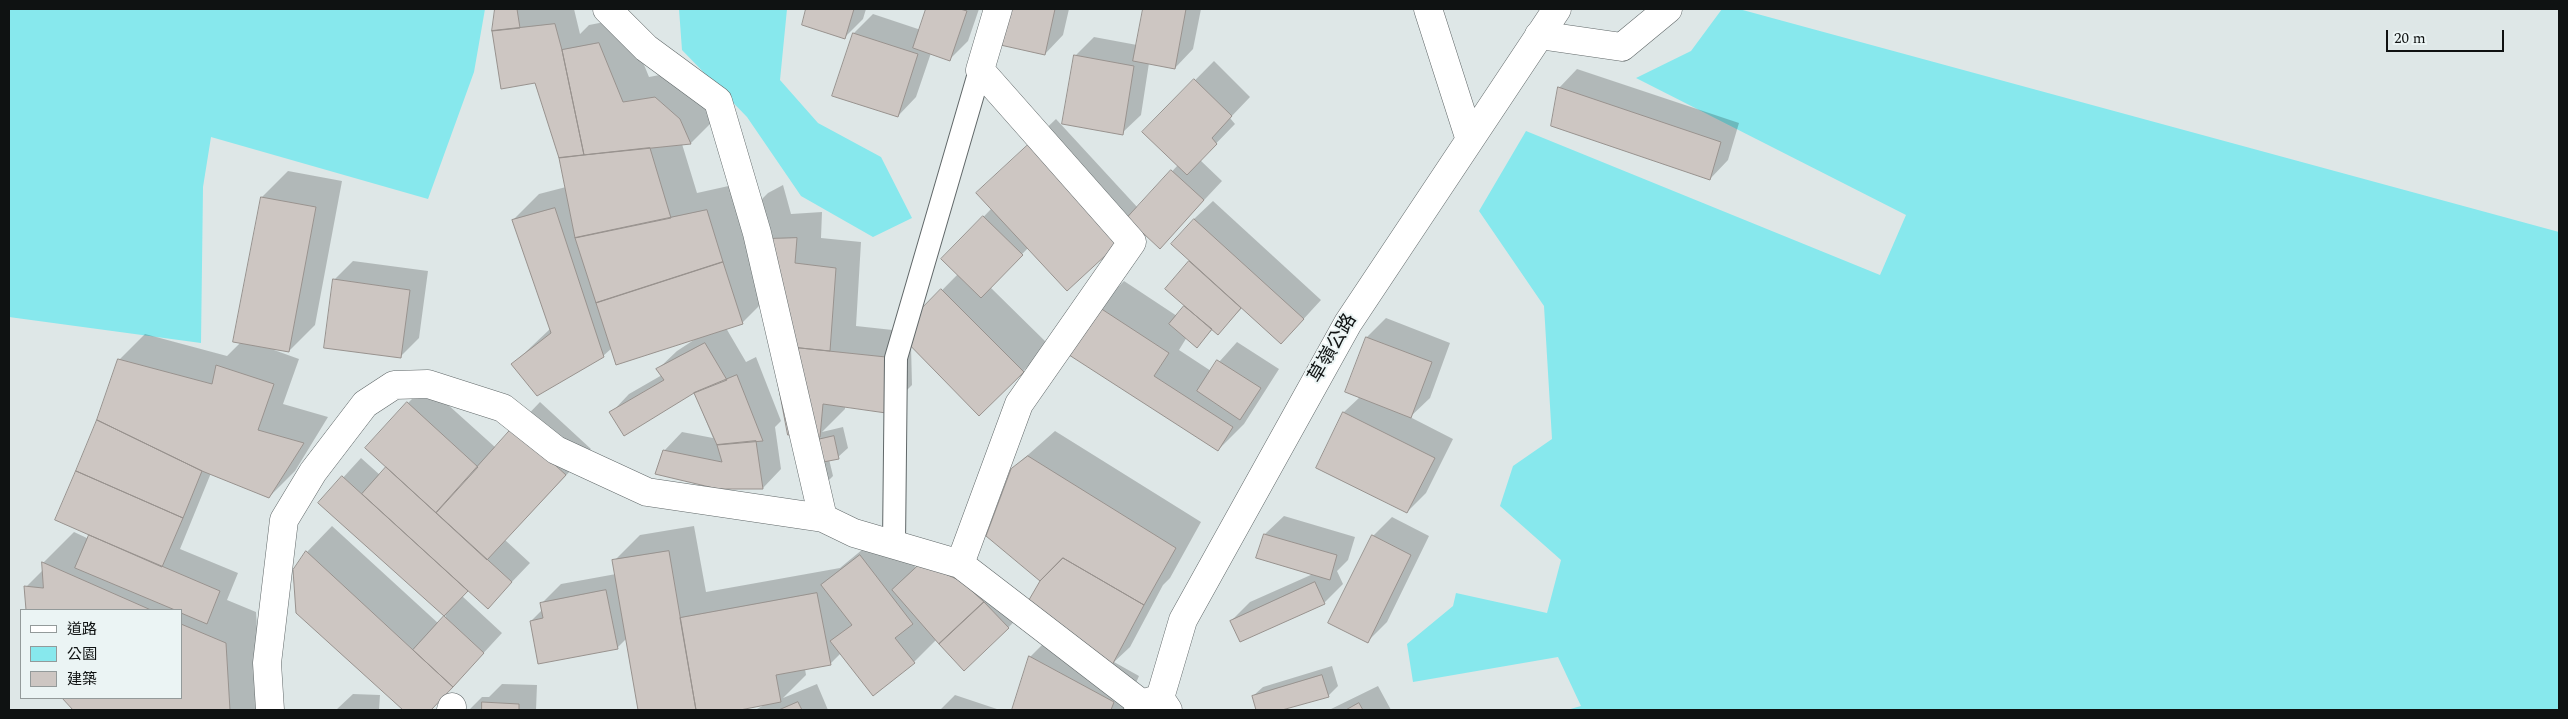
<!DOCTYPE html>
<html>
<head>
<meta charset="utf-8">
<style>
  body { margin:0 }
  #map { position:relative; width:2568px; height:719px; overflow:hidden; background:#dee7e7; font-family:Spectral,"Noto Sans TC",serif }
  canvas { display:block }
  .frame { position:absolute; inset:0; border:10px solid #0f1212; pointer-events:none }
  .legend { position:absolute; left:20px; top:609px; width:162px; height:90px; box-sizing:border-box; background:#ebf4f4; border:1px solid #939a9a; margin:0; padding:6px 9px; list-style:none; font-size:15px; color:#0f1212 }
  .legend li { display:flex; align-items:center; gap:10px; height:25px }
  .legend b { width:25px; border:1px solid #939a9a }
  .scale { position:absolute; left:2386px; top:30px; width:118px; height:22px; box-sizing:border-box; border:2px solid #0f1212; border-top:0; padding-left:6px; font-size:15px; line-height:18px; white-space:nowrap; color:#0f1212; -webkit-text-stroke:4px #ebf4f4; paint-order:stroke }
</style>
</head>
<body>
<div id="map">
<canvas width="2568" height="719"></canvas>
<div class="frame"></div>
<ul class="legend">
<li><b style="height:6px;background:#fff"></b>道路</li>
<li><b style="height:14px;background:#87e8ed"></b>公園</li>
<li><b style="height:14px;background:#cdc6c2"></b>建築</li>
</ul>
<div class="scale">20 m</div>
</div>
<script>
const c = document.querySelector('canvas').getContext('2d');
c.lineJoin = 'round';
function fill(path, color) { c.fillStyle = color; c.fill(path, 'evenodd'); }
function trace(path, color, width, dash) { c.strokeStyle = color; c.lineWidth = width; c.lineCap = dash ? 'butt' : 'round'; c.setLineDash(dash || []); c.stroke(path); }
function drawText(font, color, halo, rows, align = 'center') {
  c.font = font + ' Spectral,"Noto Sans TC",serif'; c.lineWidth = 4; c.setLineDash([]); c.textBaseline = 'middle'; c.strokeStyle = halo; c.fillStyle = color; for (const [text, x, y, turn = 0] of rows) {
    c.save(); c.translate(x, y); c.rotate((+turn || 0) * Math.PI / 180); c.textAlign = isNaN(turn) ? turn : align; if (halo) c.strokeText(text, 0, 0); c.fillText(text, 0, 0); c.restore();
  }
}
fill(new Path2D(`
  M9 9H485L474 72 428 199 211 137 203 187 201 343 9 317Z
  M679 9H787L780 80 818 123 881 157 912 218 873 237 801 196 747 117 682 50Z
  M1722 9H1739L2559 232V710H1567L1581 706 1558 657 1413 682 1407 644 1453 606 1456 593 1547 613 1561 560 1500 506 1513 466 1552 439 1544 306 1479 211 1526 131 1880 275 1906 215 1636 78 1691 51Z`), '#87e8ed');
fill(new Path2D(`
  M496 9H574L580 34 589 25 625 18 649 77 681 71 717 117 691 143 682 144 697 193 733 185 743 218 768 193 783 185 791 214 822 212 821 238 861 242 856 326 902 331 958 274 943 259 992 208 978 193 1056 119 1138 208 1178 165 1144 132 1214 61 1250 97 1230 118 1235 124 1200 160 1222 181 1178 228 1136 225 1028 248 990 287 1049 345 980 415 911 345 912 385 886 411 845 406V409L822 432 843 427 848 448 838 457 829 459 833 476 824 485 766 299 742 323 726 328 746 362 756 357 781 421 775 427 781 469 763 488 664 451 682 432 713 438 694 392 611 413 629 394 662 375 658 369 677 351 700 336 612 348 603 356 513 364 550 329 513 220 539 194 566 187 560 156 536 81 493 31Z
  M808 9H866L863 19 844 38 803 24Z
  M927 9H979L968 41 949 60 931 53 916 97 898 116 834 96 854 33 873 14 921 30Z
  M996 9H1069L1063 35 1045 54Z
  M1144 9H1201L1193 49 1175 68 1149 63 1141 115 1122 133 1075 56 1094 37 1137 45Z
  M1577 69 1739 123 1728 160 1710 179 1559 88Z
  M288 171 342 181 315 325 289 351 274 350 299 359 283 404 328 417 295 471 269 497 211 473 180 549 238 573 227 600 256 612 262 710H75L64 698H181V610H28L26 587 44 569 43 563 74 532 89 539 91 535 98 420 119 360 145 334 227 356 241 342 262 197Z
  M1213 201 1321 300 1299 324 1242 308 1218 333 1213 329 1197 346 1187 337 1179 350 1211 371 1237 342 1279 369 1244 424 1218 450 1068 353 1098 307 1124 281 1177 316 1186 306 1166 288 1191 260 1194 219Z
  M353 261 428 271 419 338 400 357 334 280Z
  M1386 318 1450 343 1430 398 1410 417 1453 439 1426 493 1407 512 1317 467 1344 412 1360 397 1347 392 1367 337Z
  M426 385 496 448 540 402 591 449 505 540 530 563 488 607 468 590 462 596 502 633 431 710H404L297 612 294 570 307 552 332 526 439 624 446 616 320 503 361 458 380 475 387 467 408 403Z
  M1055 431 1201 522 1170 578 1163 585 1130 647 1114 662 1139 676 1124 710H1013L1030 657 1056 631 1012 469Z
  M1284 516 1355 537 1348 560 1337 571 1343 584 1324 603 1231 621 1250 602 1313 574 1258 557 1265 534Z
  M1392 517 1429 536 1387 622 1368 641 1373 536Z
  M694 526 706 592 840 568 886 530 916 568 941 545 1026 609 1008 628 937 639 914 662 841 653 830 664 805 669 806 675 783 698 817 684 828 710H755L768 703 734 710H640L627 638 617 648 531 621 543 609 542 603 561 584 616 574 614 561 640 535Z
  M1332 666 1338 686 1328 696 1278 710H1257L1253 696 1263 687Z
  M502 684 537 685 536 710H469L482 697H489Z
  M1378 686 1391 710H1329Z
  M353 694 380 695 379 710H336Z
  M955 695 1000 710H940Z`), '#0003');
const building = new Path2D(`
  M495 9H517L520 28 492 31Z
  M806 9H854L845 39 802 25Z
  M926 9H960L967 11 950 61 913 48Z
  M995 9H1055L1045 55 987 42Z
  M1143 9H1186L1175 69 1133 61Z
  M555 24 562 50 584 155 559 158 535 83 501 89 492 31Z
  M853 33 918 54 898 117 832 96Z
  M599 43 623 102 655 97 680 119 691 144 584 155 562 50Z
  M1074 55 1134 66 1123 135 1062 124Z
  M1194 79 1232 116 1212 138 1217 144 1187 175 1142 132Z
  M1558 87 1721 142 1710 180 1551 126Z
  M1029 144 1120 242 1067 291 976 193Z
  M650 148 671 218 575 238 559 158Z
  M1171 170 1204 200 1160 249 1127 218Z
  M261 197 316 207 289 352 233 342Z
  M555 208 604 357 537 396 511 364 551 333 512 220Z
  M707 210 723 262 596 303 575 238Z
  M983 216 1023 255 981 298 941 259Z
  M1194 219 1304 319 1281 344 1171 244Z
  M797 238 795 263 836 268 830 351 771 345 765 239Z
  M1189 261 1241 308 1218 335 1165 289Z
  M723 262 743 324 616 365 596 303Z
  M333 279 410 290 401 358 324 348Z
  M941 289 1024 372 979 416 898 333Z
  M1097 306 1169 353 1154 376 1233 427 1218 451 1066 353Z
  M1184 306 1212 329 1197 348 1169 324Z
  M1366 337 1432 362 1411 418 1345 392Z
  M705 343 727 380 694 393 624 436 609 412 664 380 656 369Z
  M771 345 886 357V413L823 404 820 437 788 435Z
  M118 359 212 384 216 365 274 384 258 430 304 443 269 498 202 471 97 420Z
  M1217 360 1261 388 1240 420 1197 391Z
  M737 375 763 441 717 445 694 393Z
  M407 402 478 467 436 513 365 448Z
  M1343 412 1435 458 1407 513 1316 468Z
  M97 420 202 471 183 518 76 471Z
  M513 427 566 475 487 560 436 513Z
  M834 436 839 459 818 463 795 445Z
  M756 441 763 489H718L655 474 663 450 722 462 717 445Z
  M1028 456 1176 548 1144 605 1063 558 1040 581 986 536 1011 469Z
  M386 467 512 582 488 609 362 494Z
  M76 471 183 518 162 567 55 520Z
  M342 476 468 591 444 616 318 503Z
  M1264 534 1337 555 1330 580 1256 558Z
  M89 535 220 591 207 624 181 613V610H175L75 568Z
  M1372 535 1411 555 1368 643 1328 623Z
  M306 551 453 687 431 710H403L296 613 293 570Z
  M669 551 696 710H638L612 560Z
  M860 555 913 624 895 638 915 663 873 696 830 641 852 625 821 585Z
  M1063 558 1144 605 1111 667 1026 605 1040 581Z
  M42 562 151 610H26L24 586 43 588Z
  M921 563 961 581 984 602 939 644 892 590Z
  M1315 582 1325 604 1240 642 1230 621Z
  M606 590 618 649 538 664 530 621 543 618 540 603Z
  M817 593 831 665 776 675 781 702 740 710H696L680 618Z
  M984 602 1009 628 964 671 939 644Z
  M444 616 484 653 453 687 413 650Z
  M181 624 226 643 230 710H73L62 698H181Z
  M1029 656 1114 702 1111 710H1012Z
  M1322 675 1329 697 1282 710H1256L1252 696Z
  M482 702 519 704V710H482Z
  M798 702 802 710H779Z
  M1359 703 1363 710H1346Z`);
fill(building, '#cdc6c2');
trace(building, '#98928e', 1);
const lane = new Path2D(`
  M894 543 896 358 980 70`);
const street = new Path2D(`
  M607 9 646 48 718 101 757 233 823 518
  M1539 35 1622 47 1668 9
  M960 564 1019 404 1132 242 980 70 998 9
  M270 710 267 663 284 520 313 472 365 404 394 385 428 384 503 408 556 450 647 492 823 518 854 533 960 564 1142 704
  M451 710 452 707`);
const secondary = new Path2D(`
  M1428 9 1469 137
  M1138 710 1142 704 1160 698
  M1168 710 1160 698 1183 620 1348 323 1557 9`);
trace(lane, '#616869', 24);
trace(street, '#616869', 29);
trace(secondary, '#616869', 29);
trace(lane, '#fff', 22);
trace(street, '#fff', 28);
trace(secondary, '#fff', 28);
drawText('19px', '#0f1212', '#ebf4f4', [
  ["草嶺公路",1334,349,-60]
]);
</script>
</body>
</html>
